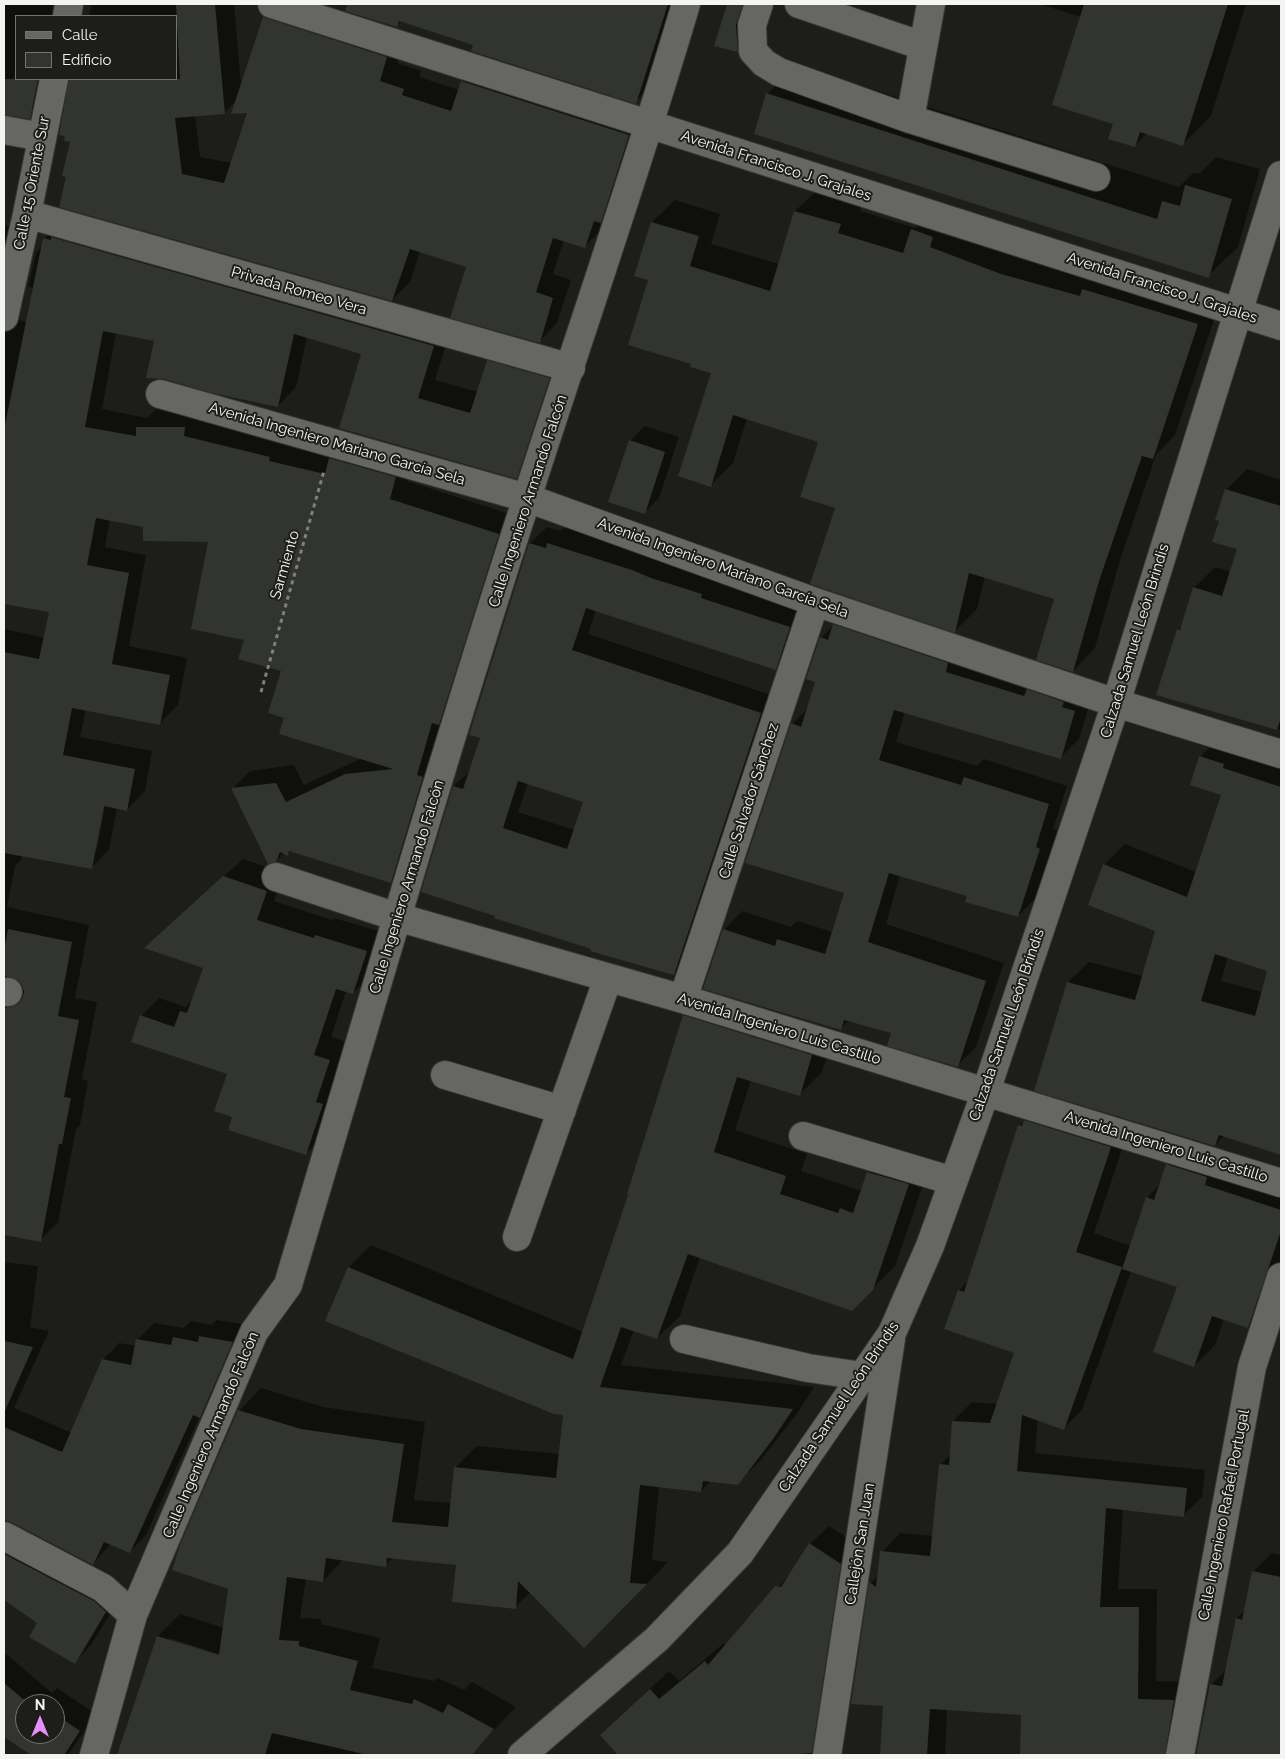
<!DOCTYPE html>
<html>
<head>
<meta charset="utf-8">
<style>
  body { margin:0 }
  #map { position:relative; width:1285px; height:1759px; overflow:hidden; background:#1d1e1a; font-family:Raleway,sans-serif }
  canvas { display:block }
  .frame { position:absolute; inset:0; border:5px solid #f4f5f2; pointer-events:none }
  .legend { position:absolute; left:15px; top:15px; width:162px; height:65px; box-sizing:border-box; background:#1d1e1a; border:1px solid #737470; margin:0; padding:6px 9px; list-style:none; font-size:15px; color:#f4f5f2 }
  .legend li { display:flex; align-items:center; gap:10px; height:25px }
  .legend b { width:25px; border:1px solid #737470 }
  .north { position:absolute; left:15px; top:1694px; width:50px; height:50px; box-sizing:border-box; background:#1d1e1a; border:1px solid #737470; border-radius:50%; rotate:0deg; font-size:14px; font-weight:700; line-height:20px; text-align:center; color:#f4f5f2 }
  .north::after { content:''; display:block; margin:auto; width:18px; height:22px; background:#e88eff; clip-path:polygon(50% 0,100% 100%,50% 72%,0 100%) }
</style>
</head>
<body>
<div id="map">
<canvas width="1285" height="1759"></canvas>
<div class="frame"></div>
<ul class="legend">
<li><b style="height:6px;background:#666762"></b>Calle</li>
<li><b style="height:14px;background:#32342f"></b>Edificio</li>
</ul>
<div class="north">N</div>
</div>
<script>
const c = document.querySelector('canvas').getContext('2d');
c.lineJoin = 'round';
function fill(path, color) { c.fillStyle = color; c.fill(path, 'evenodd'); }
function trace(path, color, width, dash) { c.strokeStyle = color; c.lineWidth = width; c.lineCap = dash ? 'butt' : 'round'; c.setLineDash(dash || []); c.stroke(path); }
function drawText(font, color, halo, rows, align = 'center') {
  c.font = font + ' Raleway,sans-serif'; c.lineWidth = 4; c.setLineDash([]); c.textBaseline = 'middle'; c.strokeStyle = halo; c.fillStyle = color; for (const [text, x, y, turn = 0] of rows) {
    c.save(); c.translate(x, y); c.rotate((+turn || 0) * Math.PI / 180); c.textAlign = isNaN(turn) ? turn : align; if (halo) c.strokeText(text, 0, 0); c.fillText(text, 0, 0); c.restore();
  }
}
fill(new Path2D(`
  M4 4H60L58 16H16V79H46L42 99 24 117 4 114Z
  M92 4H234L241 87 264 17 278 4 405 39 397 63 421 71 419 77 459 90 462 81 480 63 646 117 603 228 585 246 564 240 553 274 571 280 557 323 539 342 467 266 420 251 410 282 392 300 67 176 71 141 67 135 60 134 71 79H176V16H89ZM237 100 248 111 232 163 200 157 195 115 224 113Z
  M348 4H680L653 84 635 102 475 44 416 25 400 22 396 26 346 10Z
  M728 4H752V36L737 51 716 45Z
  M1040 4H1246L1211 116 1183 144 1147 133 1135 146 1115 123 1081 17Z
  M796 65 1179 187 1193 173 1199 174 1216 157 1260 169 1238 247 1208 276 767 94Z
  M818 189 862 202 860 211 915 228 935 208 1220 302 1175 435 1156 455 1121 557 1095 648 1073 671 1055 599 985 576 977 609 955 631 836 508 820 441 747 418 733 463 710 486 713 372 693 363 649 279 636 275 652 222 675 200 720 214 711 244 779 264 795 211Z
  M62 221 451 328 435 380 478 392 488 361 506 343 567 360 534 459 516 477 340 428 363 353 307 337 296 387 278 406 155 340 116 333 102 409 147 418 156 409H202L414 459 407 481 516 516 409 864 391 882 291 851 288 854 284 853 276 861 232 789 250 771 294 765 304 785 362 758 286 717 282 671 245 639 209 540 110 519 105 547 146 555 129 646 187 658 178 705 160 723 86 709 80 737 152 751 145 791 127 810 117 808 109 850 91 868 22 855 21 860 15 866 7 907 89 925 75 998 97 1002 82 1079 88 1081 80 1125 76 1129 58 1222 40 1240 4 1234V629L45 638 50 611 4 602V317L28 322 34 288 28 287 36 253 42 246 44 239ZM104 800H106L97 849H94ZM6 976 17 978 24 990 15 988 8 981Z
  M4 225 21 229 4 273Z
  M645 426 679 437 659 498 644 513 630 441Z
  M1247 469 1281 480V730L1158 694 1178 630 1183 625 1194 588 1215 567 1231 572 1239 549 1220 520 1226 490Z
  M547 527 561 531 565 527 649 554 718 578 717 582 806 611 792 652 776 668 596 610 588 634 777 697 691 958 674 974 454 786 471 770 481 738 530 543ZM528 783 584 801 575 830 518 812Z
  M852 607 1093 693 1079 739 1060 758 905 712 896 742 977 766 984 759 1067 786 1053 829 1057 830 1037 897 1018 916 969 895 900 875 886 924 1004 963 976 1047 958 1065 893 1033 849 1020 840 1029 724 930 742 911 791 927 797 921 833 932 845 892 792 724 808 708 816 681 821 638Z
  M1221 736 1281 760V1154L1225 1135 1215 1145 1068 982 1089 962 1143 976 1156 930 1104 865 1125 844 1196 872 1222 794 1200 757ZM1228 957 1268 970 1262 992 1221 981Z
  M243 859 284 873 274 901 332 920 334 918 385 933 371 975 353 993 346 991 331 1037 347 1042 324 1136 305 1154 234 1116 228 1073 141 1016 159 998 186 1007 194 998 205 967 164 930Z
  M706 993 834 1033 822 1072 800 1094 751 1080 735 1130 807 1154 801 1171 859 1190 863 1187 869 1172 891 1150 931 1162 895 1266 851 1310 700 1257 680 1316 657 1338 634 1330 621 1365 814 1387 796 1415 760 1461 737 1483 711 1481 701 1491 659 1486 652 1560 668 1562 607 1624 531 1592 515 1607 457 1564 393 1558 385 1565 344 1559 323 1581 306 1578 300 1618 321 1619V1624L380 1638 372 1668 434 1681 438 1678 464 1690 472 1682 516 1707 470 1755H119L158 1636 180 1614 224 1628 229 1588 239 1411 261 1388 323 1407 425 1422 414 1500 451 1503 455 1468 477 1446 560 1454 564 1414 349 1267 371 1245 583 1332 630 1194 684 1016ZM169 1638 225 1656 224 1658 169 1641Z
  M1038 1107 1129 1128 1094 1233 1131 1246 1147 1198 1160 1184 1167 1165 1188 1144 1281 1183V1266L1269 1306 1248 1327 1224 1319 1215 1345 1194 1366 1179 1286 1131 1271 1082 1410 1064 1428 1038 1419 1035 1453 1205 1470 1202 1497 1183 1516 1123 1509 1118 1589H1157L1156 1681 1192 1682 1188 1748 1196 1752H1198L1211 1685 1227 1669 1237 1618 1246 1609 1253 1572 1272 1553 1281 1555V1755H1021L1023 1714 947 1709 945 1755H881L884 1705 852 1703 871 1583 879 1574 882 1552 900 1533 933 1536 940 1465 951 1454 953 1421 972 1402 998 1404 1016 1353 946 1328 959 1290 969 1280 1019 1126Z
  M4 1262 38 1266 30 1327 49 1331 14 1408 72 1433 103 1360 119 1343 136 1346 137 1340 154 1323 184 1328 191 1321 211 1325 217 1320 248 1325 217 1399 200 1416 146 1535 130 1552 111 1543 93 1564 11 1521 5 1520 7 1527 122 1595 91 1645 75 1662 39 1623 4 1599Z
  M829 1526 859 1545 825 1755H620L601 1735 669 1671 679 1681 724 1643 726 1646 795 1568 810 1544Z
  M4 1652 52 1693 57 1688 96 1714 68 1755H33L4 1735ZM25 1704H55V1734H25Z`), '#0007');
fill(new Path2D(`
  M176 4H215L225 114 175 118 182 174 224 183 247 113 231 114 263 17 387 57 380 81 404 89 402 95 451 111 461 81 629 135 601 223 594 221 585 248 553 238 536 292 553 298 540 343 450 318 466 267 410 249 392 301 59 207 66 177 62 176 70 142 64 141 65 136 59 135 69 79H180Z
  M347 4H668L636 104 471 51 473 45 399 21 397 27 345 11Z
  M727 4H743L736 25 738 52 714 46Z
  M1084 4H1228L1183 146 1140 132 1135 147 1108 139 1113 124 1052 105Z
  M4 79H38L30 119 4 115Z
  M766 93 1157 219 1162 201 1180 206 1185 185 1232 199 1209 278 754 134Z
  M794 211 841 224 838 233 903 253 911 229 933 237 930 247 1001 274 1080 296 1082 289 1198 324 1153 459 1142 456 1099 581 1073 672 1036 660 1054 599 969 573 955 633 810 584 835 508 800 497 818 442 733 415 711 487 678 476 711 373 690 367 691 364 628 345 648 280 634 276 651 222 699 236 690 266 770 291Z
  M51 237 434 346 418 398 470 413 487 360 550 378 517 479 339 428 361 354 294 334 278 407 212 393 164 379 146 378 154 341 103 331 85 427 136 436V427H185L184 436 270 457 269 461 325 474 329 458 396 477 390 499 499 534 439 725 432 723 417 775 423 777 391 883 289 851 288 856 280 852 276 862 268 864 231 788 276 783 286 802 345 774 393 769 279 734 284 718 268 713 281 671 238 659 244 640 191 629 208 542 143 541V527L96 518 87 565 129 573 112 664 170 675 160 725 72 708 63 755 135 769 127 811 104 806 92 869 4 853V652L39 659 49 612 4 604V430L43 238 51 240Z
  M629 440 665 452 645 514 608 502Z
  M1225 489 1281 506V717L1277 730 1156 695 1177 629 1180 630 1193 587 1222 596 1237 549 1212 542 1219 521 1215 520Z
  M529 543 546 548 547 543 632 570 651 578 702 594 701 598 790 627 776 670 586 608 572 650 761 713 674 975 590 951 591 949 494 918 495 916 421 892 453 786 463 789 480 738 469 735ZM518 781 583 802 567 849 503 828Z
  M833 624 948 663 946 672 1024 696 1027 689 1064 702 1062 707 1075 711 1061 759 894 710 879 760 961 785 964 777 1049 804 1036 847 1040 849 1018 917 965 902 967 896 889 873 868 942 986 981 958 1067 887 1046 891 1033 844 1020 841 1030 703 989 723 929 775 946 777 939 825 954 844 893 745 863 791 723 801 727 815 682 806 679 820 637 828 640Z
  M1199 756 1224 764 1223 768 1281 787V1155L1219 1135 1215 1146 1034 1091 1067 982 1135 1000 1155 931 1088 905 1103 864 1187 897 1221 795 1190 785ZM1215 954 1267 971 1255 1016 1201 1001Z
  M223 876 267 891 257 920 314 938 315 935 367 951 353 994 336 989 314 1055 330 1060 316 1102 323 1104 306 1155 228 1130 232 1117 214 1111 227 1074 131 1042 140 1015 174 1027 180 1011 187 1013 203 968 144 948Z
  M8 929 72 942 58 1016 79 1020 64 1097 71 1098 62 1144H59L41 1242 4 1235V1008L16 1005 22 999 24 992 22 985 16 979 4 976V951Z
  M683 1015 812 1055 800 1096 737 1077 714 1152 786 1176 780 1194 838 1213 840 1208 853 1213 867 1172 909 1184 873 1290 852 1311 688 1254 657 1339 621 1327 600 1387 793 1409 773 1439 738 1485 703 1481 701 1492 640 1485 630 1583 647 1584 584 1648 518 1581 516 1609 452 1602 456 1565 387 1558 386 1567 326 1558 323 1582 287 1577 279 1640 299 1641V1646L358 1661 350 1690 412 1704 414 1699 443 1713 448 1704 494 1729 472 1755H368L272 1733 265 1755H117L157 1636 219 1655 228 1589 172 1570 181 1542 238 1410 301 1429 404 1444 392 1522 448 1527 454 1467 556 1478 563 1415 554 1414 325 1321 348 1267 573 1359 628 1195 627 1194Z
  M1024 1120 1111 1147 1076 1252 1122 1267 1064 1430 1022 1415 1017 1471 1187 1488 1184 1517 1106 1508 1100 1607H1139L1138 1699 1174 1700 1165 1755H1020L1021 1715 930 1709 927 1755H880L883 1706 851 1704 869 1582 876 1587 880 1551 930 1556 939 1464 949 1465 952 1421 990 1423 1014 1353 944 1329 958 1290 964 1292 1018 1125 1022 1126Z
  M1166 1164 1207 1177 1205 1185 1281 1210V1231L1248 1328 1212 1316 1194 1367 1153 1352 1177 1287 1122 1269 1146 1197 1154 1200Z
  M199 1336 233 1342 200 1418 193 1415 130 1553 104 1542 93 1565 11 1522 4 1520V1427L62 1452 102 1359 131 1365 136 1339 171 1345 173 1337 198 1342Z
  M4 1341 33 1347 4 1413Z
  M809 1543 841 1564 812 1753 787 1755H618L600 1735 650 1689 659 1699 705 1661 708 1665 775 1586 781 1587Z
  M4 1554 94 1601 106 1612 75 1664 29 1637 37 1623 4 1600Z
  M1252 1571 1281 1577V1755H1196L1210 1684 1222 1686 1236 1618 1242 1620Z
  M4 1683 29 1704H25V1734H55V1714L80 1731 64 1755H31L4 1737Z`), '#32342f');
const minor = new Path2D(`
  M272 4 1281 326
  M759 4 752 25 753 51 764 63 779 72 910 119
  M799 4 923 46
  M931 4 910 119 1096 177
  M67 16 69 4
  M4 130 42 137
  M27 214 571 368
  M4 317 27 214 54 79
  M160 394 527 498 815 602 1116 703 1281 754
  M276 877 397 917 683 999 1281 1183
  M4 992H8
  M683 999 815 602
  M445 1075 562 1110
  M803 1136 953 1181
  M517 1237 608 978
  M684 1339 808 1368 862 1376
  M4 1536 103 1588 133 1615
  M94 1755 133 1615 254 1332 288 1285C366 1023 442 759 527 498 580 333 637 170 686 4
  M522 1755 657 1639 740 1553 892 1333 930 1246 986 1091 1116 703 1281 175
  M827 1755 891 1339
  M1180 1755 1252 1367 1281 1277`);
trace(minor, '#373735', 30);
trace(new Path2D(`
  M261 692 324 471`), '#80817e', 3, [4, 4]);
trace(minor, '#666762', 28);
drawText('15px', '#f4f5f2', '#1d1e1a', [
  ["Avenida Francisco J. Grajales",776,166,18],
  ["Calle 15 Oriente Sur",32,183,-79],
  ["Avenida Francisco J. Grajales",1162,288,18],
  ["Privada Romeo Vera",299,291,16],
  ["Avenida Ingeniero Mariano García Sela",337,444,16],
  ["Calle Ingeniero Armando Falcón",528,501,-72],
  ["Sarmiento",285,565,-74],
  ["Avenida Ingeniero Mariano García Sela",723,568,20],
  ["Calzada Samuel León Brindis",1135,641,-73],
  ["Calle Salvador Sánchez",749,801,-72],
  ["Calle Ingeniero Armando Falcón",407,887,-73],
  ["Calzada Samuel León Brindis",1007,1025,-71],
  ["Avenida Ingeniero Luis Castillo",779,1029,17],
  ["Avenida Ingeniero Luis Castillo",1166,1147,17],
  ["Calzada Samuel León Brindis",839,1407,-56],
  ["Calle Ingeniero Armando Falcón",211,1435,-67],
  ["Calle Ingeniero Rafaél Portugal",1224,1515,-79],
  ["Callejón San Juan",860,1544,-81]
]);
</script>
</body>
</html>
